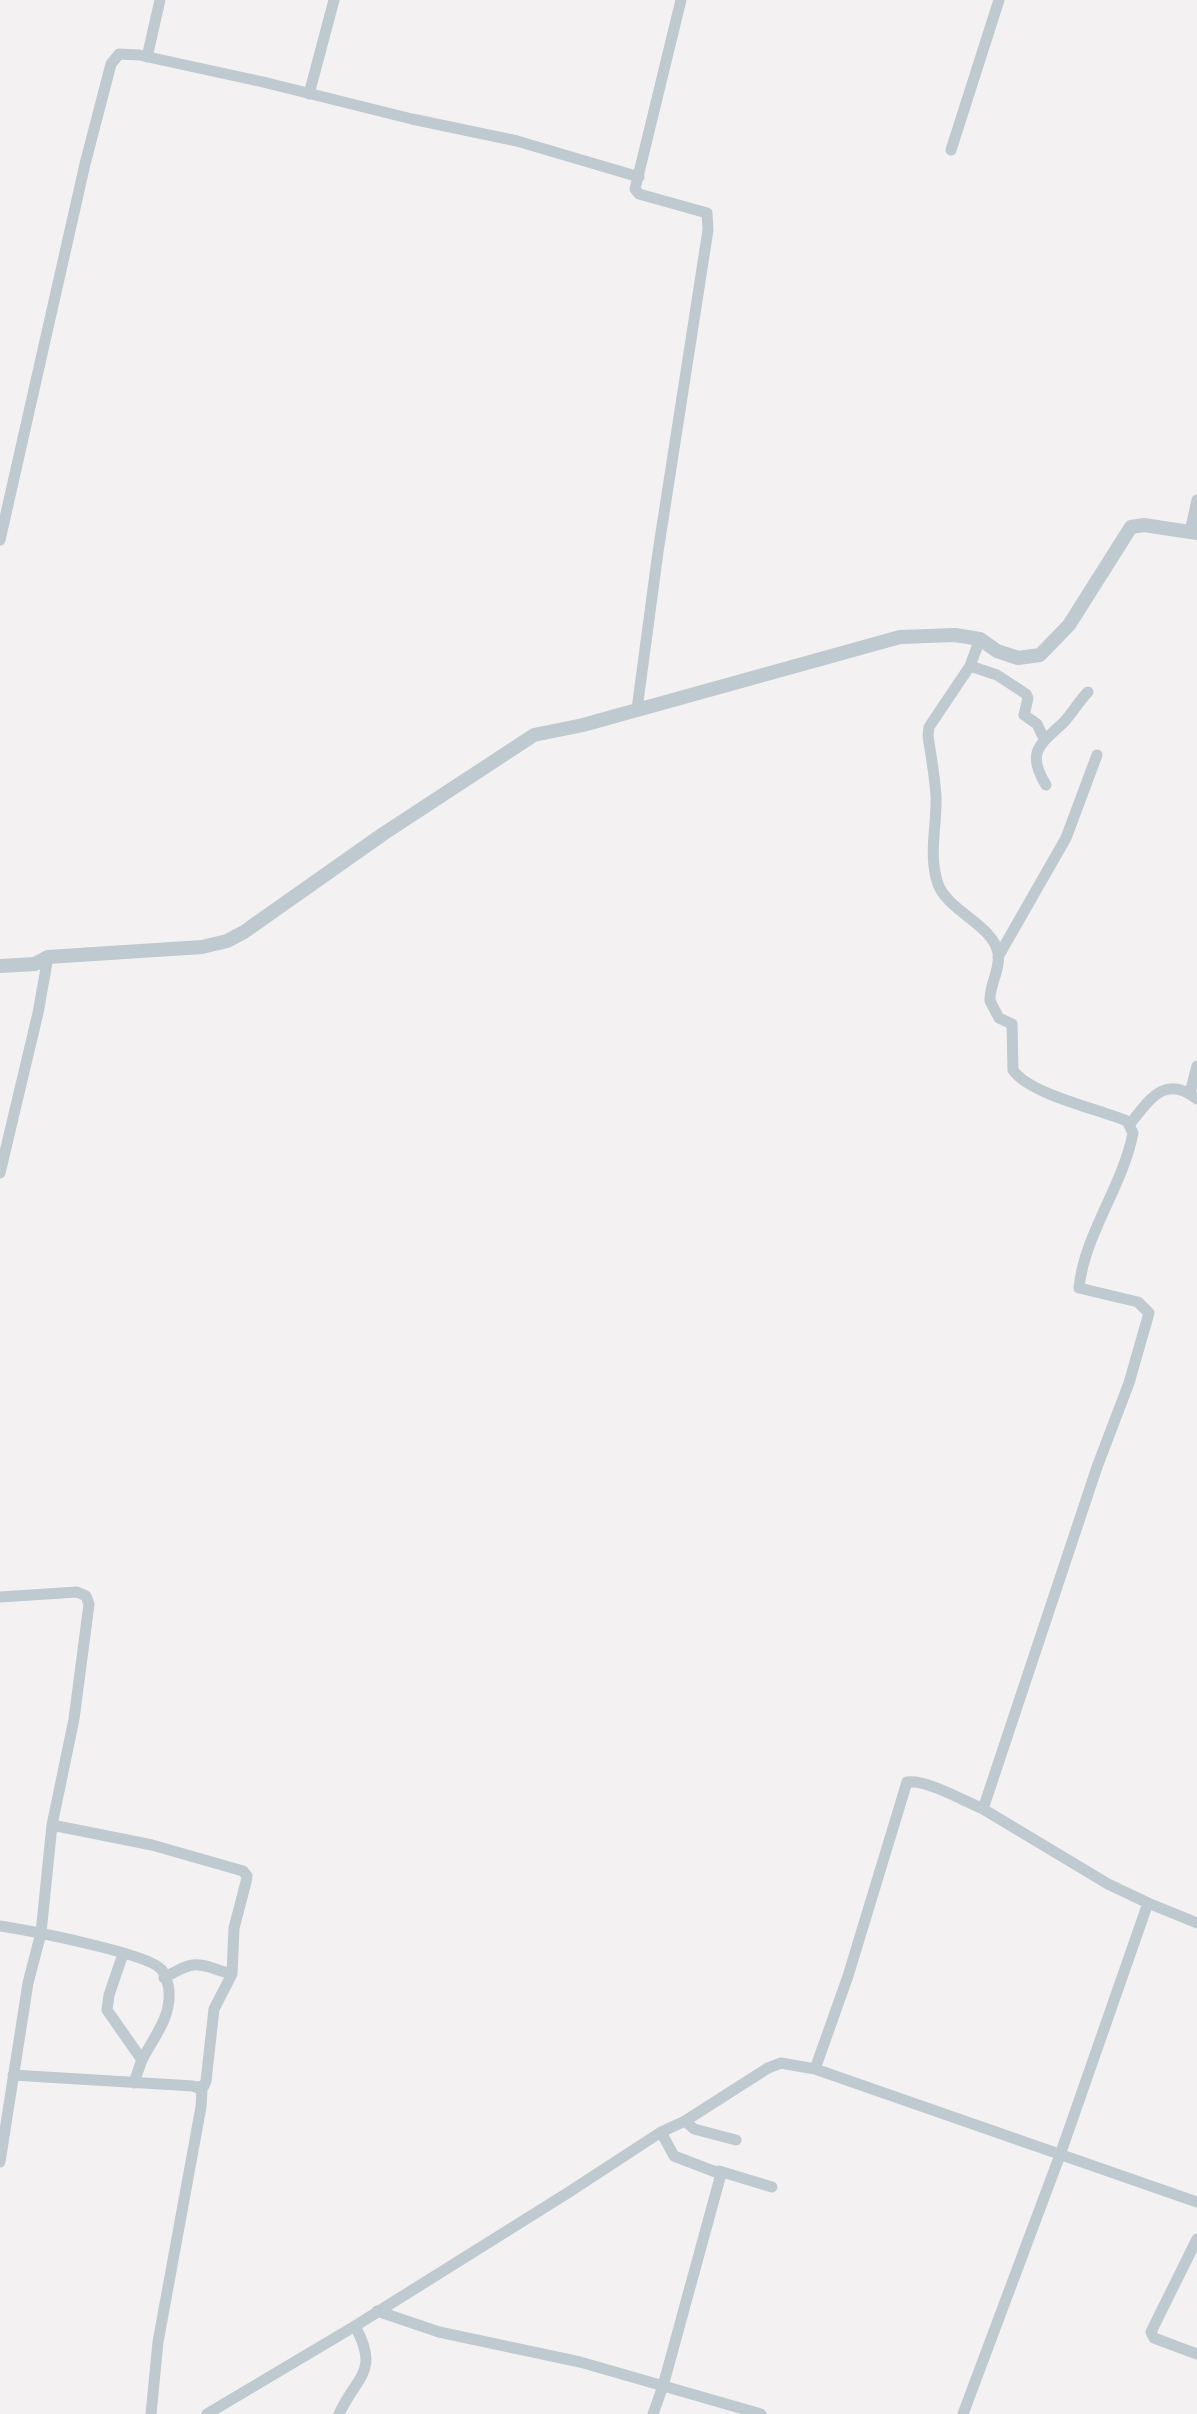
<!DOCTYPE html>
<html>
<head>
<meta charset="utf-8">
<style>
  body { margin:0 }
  canvas { display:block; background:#f3f1f1 }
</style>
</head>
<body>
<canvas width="1197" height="2414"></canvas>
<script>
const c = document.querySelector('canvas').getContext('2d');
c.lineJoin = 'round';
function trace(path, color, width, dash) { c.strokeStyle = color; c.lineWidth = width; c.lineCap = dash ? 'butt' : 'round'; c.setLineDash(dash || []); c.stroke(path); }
trace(new Path2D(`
  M147 57 160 0
  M309 94 334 0
  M951 150 999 0
  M1190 532 1197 500
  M0 540 85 164 111 64 119 54 139 55 263 82 412 119 517 141 639 177
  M970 666 997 675 1026 694 1028 698 1024 715 1037 724 1044 739
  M637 709 658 552 708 230 707 213 639 194 635 189 681 0
  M1046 785C1025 751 1041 744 1064 722 1073 712 1079 701 1088 692
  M998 957 1066 838 1097 755
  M1190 1093 1197 1066
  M1129 1125C1149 1101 1164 1073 1197 1099
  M0 1173 38 1013 48 957
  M0 1597 77 1592 86 1596 89 1604 74 1719 52 1825 41 1933 28 1983 0 2162
  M52 1825 152 1845 243 1871 247 1876 246 1882 234 1928 232 1974
  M1148 1903 1197 1923
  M0 1926C26 1930 147 1953 161 1969 165 1973 169 1986 169 1992 171 2018 153 2038 142 2060 139 2067 137 2075 134 2083
  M123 1954 109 1995 107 2010 142 2060
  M164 1978C198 1958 196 1964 232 1974L214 2009 206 2081 204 2086 196 2087
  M815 2069 848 1976 907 1782C926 1779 964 1801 983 1809
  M13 2075 193 2086 202 2090 201 2107 158 2342 151 2414
  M685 2121 694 2129 736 2140
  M719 2171 772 2187
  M1197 2239 1151 2332 1154 2338 1197 2354
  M377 2311 439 2332 580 2362 761 2414
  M207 2414 355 2326 566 2194 661 2132 685 2121 768 2068 781 2063 815 2069 1197 2202
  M339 2414C357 2375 380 2372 355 2326
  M653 2414 663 2386 721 2174 674 2156 661 2132
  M963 2414 1060 2155 1148 1903 1108 1884 983 1809 1097 1467 1129 1383 1149 1313 1138 1302 1079 1288C1084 1235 1123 1186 1133 1133L1127 1121C1098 1109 1029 1094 1013 1070L1012 1024 999 1018 990 1001C989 985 1001 969 998 953 993 925 948 911 938 884 928 855 937 826 936 797 935 777 931 756 928 736L929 727 970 666 980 639`), '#bfc9d0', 11);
trace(new Path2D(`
  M0 966 35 964 48 957 202 947 227 941 244 932 383 834 534 735 583 725 900 637 955 635 980 639 997 651 1018 658 1040 655 1069 625 1131 527 1144 525 1197 533`), '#bfc9d0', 14);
</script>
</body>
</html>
